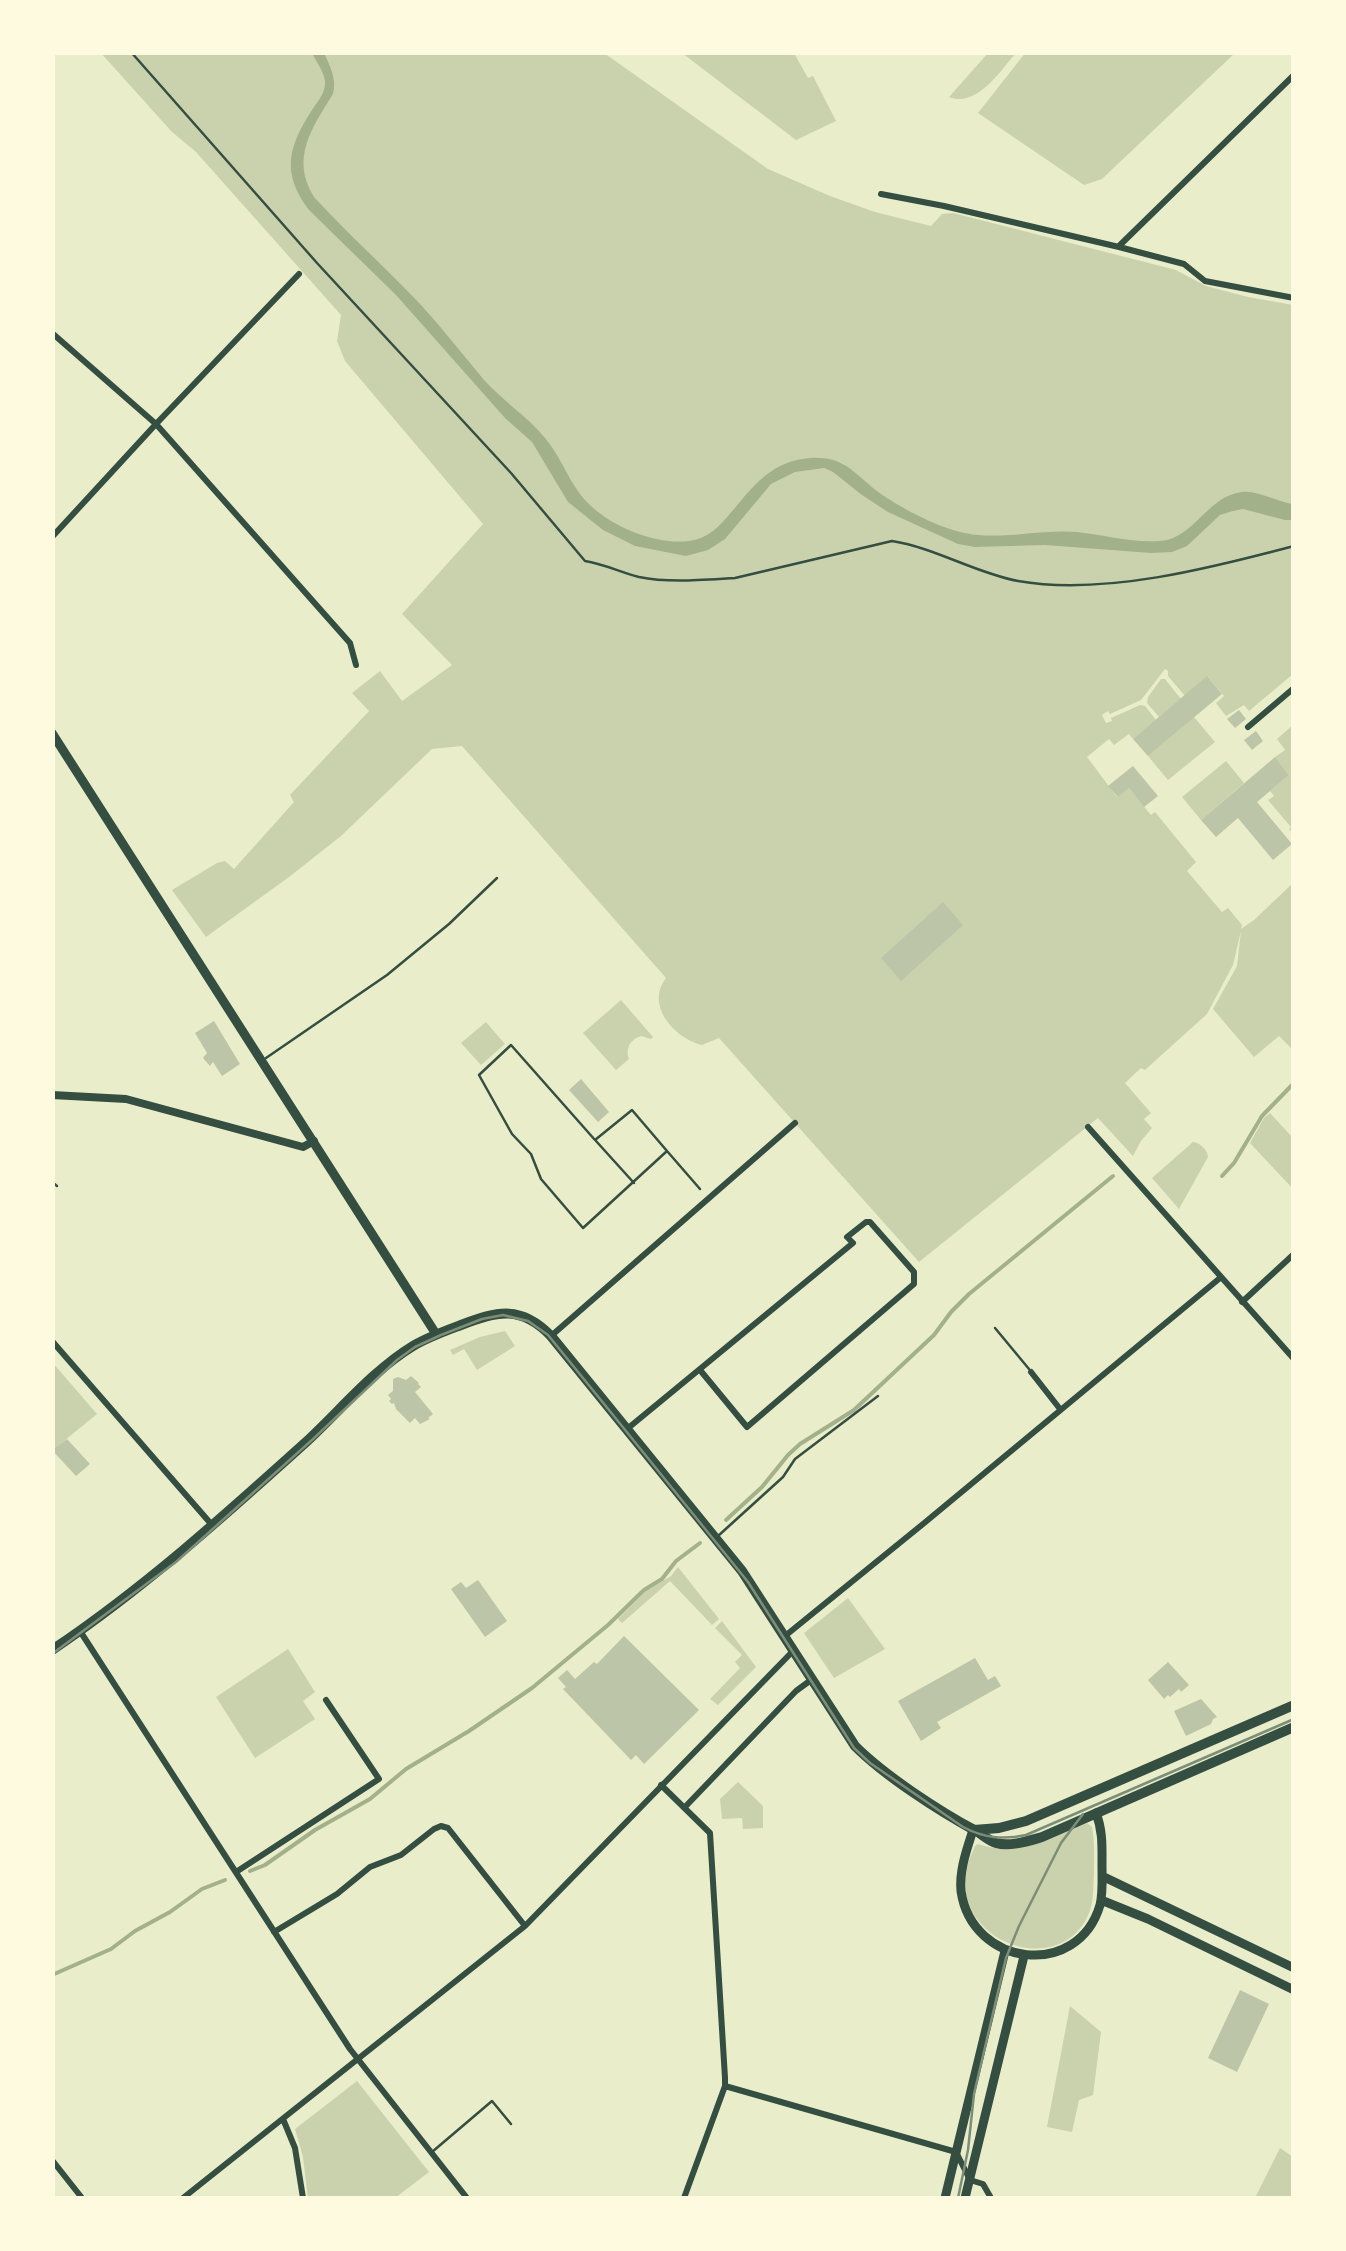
<!DOCTYPE html>
<html>
<head>
<meta charset="utf-8">
<style>
  body { margin:0 }
  #map { position:relative; width:1346px; height:2251px; overflow:hidden; background:#e9edc9; font-family:Lora,serif }
  canvas { display:block }
  .frame { position:absolute; inset:0; border:55px solid #fefae0; pointer-events:none }
</style>
</head>
<body>
<div id="map">
<canvas width="1346" height="2251"></canvas>
<div class="frame"></div>
</div>
<script>
const c = document.querySelector('canvas').getContext('2d');
c.lineJoin = 'round';
function fill(path, color) { c.fillStyle = color; c.fill(path, 'evenodd'); }
function trace(path, color, width, dash) { c.strokeStyle = color; c.lineWidth = width; c.lineCap = dash ? 'butt' : 'round'; c.setLineDash(dash || []); c.stroke(path); }
fill(new Path2D(`
  M1026 52H1235V53L1102 179 1084 185 978 113Z
  M101 53H604L768 169 830 196 875 212 931 226 942 214 953 213 1176 270 1206 286 1248 297 1293 305V674L1249 711 1244 705 1226 716 1216 703 1224 696 1208 677 1185 696 1168 676V671L1165 669 1141 700 1110 714 1108 711 1102 715 1106 723 1112 721 1111 718 1140 705 1145 706 1156 720 1133 739 1129 734 1114 745 1109 739 1087 757 1117 797 1129 788 1151 815 1155 812 1196 862 1187 871 1222 912 1228 908 1242 925 1241 929 1254 920 1293 883V1050L1279 1036 1254 1057 1213 1009 1237 966 1241 931 1233 965 1207 1014 1145 1070 1141 1068 1125 1083 1151 1113 1144 1119 1152 1128 1141 1141 1133 1156 1098 1118 919 1262 719 1038 702 1045C674 1038 645 1005 666 978L462 746 432 749 341 836 289 877 206 937 172 890 217 863 225 861 234 869 294 802 290 795 369 711 352 693 380 671 402 701 452 665 402 614 483 524 345 361 337 341 341 315 196 152 171 131Z
  M682 53H794L808 78 813 76 836 121 796 140Z
  M988 53H1016C1000 71 977 108 949 97Z
  M1161 679H1165L1181 699 1159 717 1147 703 1148 697Z
  M1194 717 1215 742 1168 780 1148 756Z
  M1293 725V834L1289 829 1291 827 1268 800 1274 796 1270 791 1289 775 1275 757 1285 750 1277 739Z
  M1226 761 1244 783 1201 820 1182 797Z
  M621 1000 653 1037 651 1039 641 1036C631 1039 625 1048 629 1059L616 1070 583 1033Z
  M486 1022 505 1044 481 1065 461 1043Z
  M1270 1113 1293 1138V1189L1250 1143 1264 1118Z
  M1193 1142C1200 1142 1208 1151 1208 1157L1179 1209 1152 1178Z
  M505 1331 515 1346 477 1370 464 1349 453 1355 450 1350 480 1337Z
  M52 1362 97 1414 53 1450H52Z
  M678 1567 719 1619 712 1625 670 1581 622 1623 618 1619 646 1591 671 1576Z
  M848 1598 885 1649 834 1678 804 1633Z
  M722 1621 756 1667 718 1705 710 1699 740 1668 735 1662 742 1655 715 1628Z
  M288 1649 315 1692 303 1701 315 1719 255 1758 216 1697Z
  M738 1782 763 1806V1828L743 1829 742 1818 722 1819 720 1799Z
  M1087 1823 1092 1827C1095 1843 1094 1858 1094 1874 1093 1887 1094 1901 1089 1913 1062 1979 959 1945 965 1876 966 1866 971 1856 975 1846L978 1844C1023 1859 1047 1836 1087 1823Z
  M1070 2006 1101 2032 1093 2095 1079 2100 1072 2132 1047 2127Z
  M357 2081 429 2172 395 2198H308L303 2157 295 2129Z
  M1280 2148 1293 2157V2198H1255Z`), '#cad2ad');
fill(new Path2D(`
  M312 53H324C330 66 337 79 333 94 312 128 290 158 314 197 348 234 386 268 421 305 443 329 463 355 484 380 503 401 527 416 545 438 563 459 570 487 591 506 615 528 656 545 689 541 735 536 744 463 810 458 847 456 854 475 881 494 906 511 948 533 978 535 1011 538 1044 529 1077 532 1104 535 1132 543 1160 541 1194 539 1207 496 1242 492 1258 490 1277 502 1293 504V520H1285L1243 509 1233 511 1220 515 1187 546 1172 552 1151 553 1045 545 975 547 958 544 888 512 862 495 833 472 824 468 795 472 771 484 725 539 708 550 686 556 635 546 603 530 568 502 532 442 505 418 396 295 309 210C281 173 288 147 312 110 318 101 326 92 325 81 324 72 316 61 312 53Z`), '#a3b18a');
trace(new Path2D(`
  M1222 1176 1234 1163 1262 1116 1294 1083
  M726 1520 762 1487 788 1455 800 1444 854 1410 934 1335 951 1312 969 1294 1113 1176
  M250 1871 265 1865 315 1830 370 1799 406 1769 469 1731 532 1688 608 1625 644 1590 662 1579 676 1561 700 1543
  M52 1975 111 1949 135 1931 170 1912 202 1889 225 1880`), '#a3b18a', 4);
fill(new Path2D(`
  M1207 676 1222 694 1148 756 1133 739Z
  M1239 710 1246 719 1235 728 1227 719Z
  M1256 731 1263 741 1252 750 1244 740Z
  M1275 757 1289 775 1257 802 1292 844 1273 860 1238 818 1216 837 1201 820Z
  M1133 766 1158 796 1144 807 1129 788 1118 797 1108 786Z
  M943 902 963 925 901 981 881 958Z
  M214 1021 240 1064 222 1076 213 1062 210 1066 203 1058 207 1053 195 1033Z
  M581 1079 609 1112 598 1122 569 1090Z
  M411 1376 419 1383 418 1384 421 1387 415 1392 433 1414 428 1418 430 1419 420 1424 415 1418 410 1423 396 1409 394 1403 392 1404 389 1401 391 1399 388 1395 393 1391V1379L398 1377 406 1380Z
  M67 1439 90 1464 76 1476 52 1450Z
  M478 1580 507 1621 485 1637 451 1589 461 1582 466 1588Z
  M624 1636 699 1710 644 1764 636 1755 631 1760 563 1689 566 1687 558 1678 567 1670 575 1679 594 1662 597 1664Z
  M975 1658 988 1680 995 1676 1001 1686 937 1722 941 1728 921 1741 898 1701Z
  M1168 1662 1189 1685 1181 1692 1179 1689 1170 1697 1168 1695 1164 1699 1148 1680Z
  M1201 1699 1217 1717 1213 1719 1211 1724 1186 1736 1174 1711Z
  M1240 1990 1269 2004 1237 2072 1208 2058Z`), '#bcc5a7');
trace(new Path2D(`
  M131 52 317 263 511 473 585 561C604 564 620 572 639 577 667 583 705 580 735 578L892 541C936 548 975 573 1018 581 1103 596 1211 568 1294 546
  M596 1141 634 1183
  M667 1151 632 1110 595 1140 511 1045 479 1075 512 1134 531 1154 541 1179 583 1228 667 1151 700 1189`), '#344e41', 2.5);
trace(new Path2D(`
  M266 1058 387 975 449 924 497 878
  M52 1182 57 1186
  M995 1328 1029 1369
  M718 1536 783 1477 795 1459 878 1396
  M432 2152 492 2101 511 2124`), '#344e41', 2.5);
trace(new Path2D(`
  M881 194 944 206 1119 247 1184 264 1205 281 1294 298
  M1119 246 1294 75
  M52 333 156 424 350 643 356 665
  M52 537 156 424 299 274
  M1248 727 1294 688
  M1088 1127 1294 1359
  M1242 1302 1294 1254
  M551 1336 795 1123
  M52 1341 212 1525
  M700 1370 747 1427
  M1031 1372 1060 1409
  M627 1429 853 1243 847 1237 866 1222H870L914 1272V1284L747 1427
  M80 1631 350 2049 467 2198
  M785 1636 923 1524 1220 1278
  M661 1785 710 1833 725 2078V2086L684 2198
  M685 1807 796 1691 811 1680
  M236 1872 379 1779 326 1700
  M274 1932 337 1894 370 1867 401 1855 434 1829 441 1826 448 1828 525 1926
  M725 2086 956 2152 970 2180 983 2184 991 2198
  M283 2119 295 2148 303 2198
  M52 2160 82 2198
  M183 2198 525 1926 793 1651`), '#344e41', 6);
trace(new Path2D(`
  M52 1095 126 1099 303 1147 314 1141`), '#344e41', 8);
trace(new Path2D(`
  M52 733 436 1334
  M973 1830C967 1849 959 1870 961 1891 972 1967 1078 1980 1100 1905 1103 1893 1102 1879 1102 1866 1102 1847 1103 1831 1096 1813
  M1102 1876 1294 1968
  M1101 1900 1148 1919 1294 1990
  M945 2198 1005 1951
  M965 2198 1024 1956`), '#344e41', 9);
trace(new Path2D(`
  M52 1650C143 1589 224 1516 305 1443 340 1411 372 1371 413 1346 428 1337 445 1331 461 1325 498 1311 521 1305 551 1336L742 1571 855 1746C885 1776 939 1811 976 1831 983 1835 989 1841 996 1843 1010 1847 1028 1841 1042 1837L1294 1727
  M974 1830 999 1828 1026 1821 1294 1705`), '#344e41', 10);
trace(new Path2D(`
  M52 1654 176 1562 312 1440 397 1360 415 1347 441 1335 482 1319 503 1315 528 1321 548 1335 613 1415 748 1582 854 1748 870 1763 963 1827C984 1838 1003 1840 1026 1835L1294 1719
  M958 2198 968 2150 974 2094 1006 1958 1019 1926 1061 1843 1083 1814`), '#7c8e77', 2.5);
</script>
</body>
</html>
